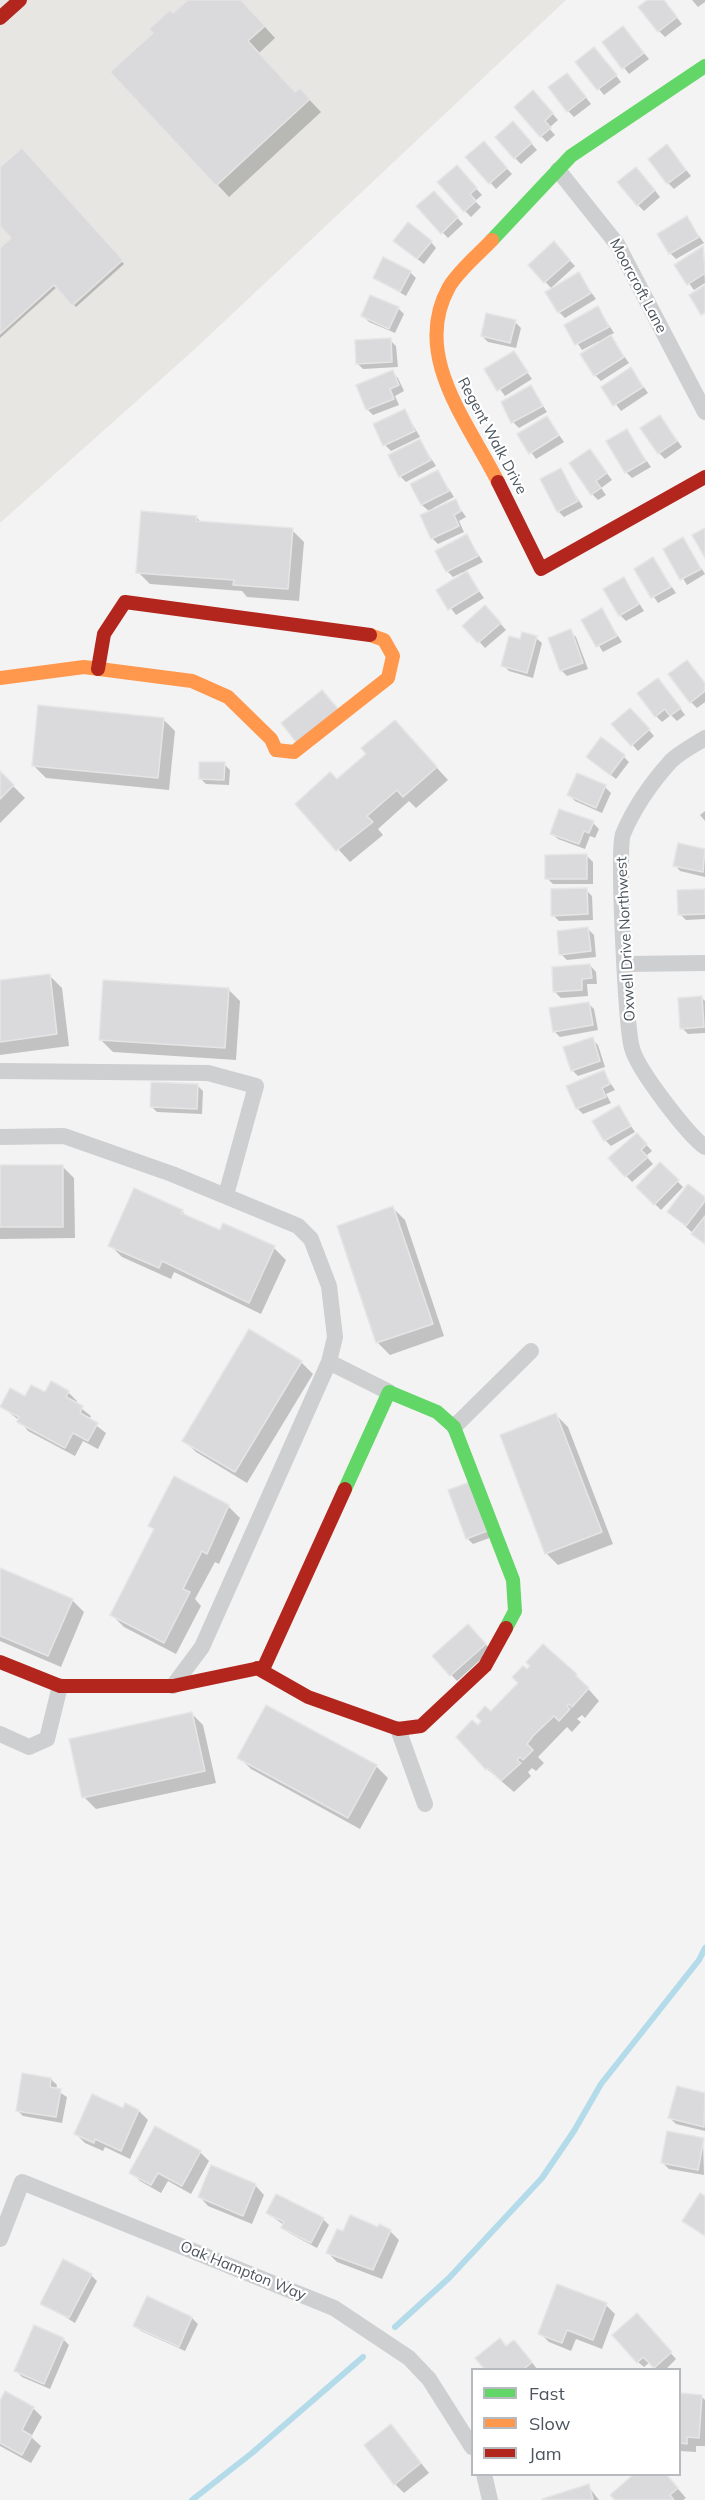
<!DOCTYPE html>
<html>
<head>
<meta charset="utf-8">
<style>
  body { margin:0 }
  #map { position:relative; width:705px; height:2500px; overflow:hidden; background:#f4f3f3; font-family:Mulish,sans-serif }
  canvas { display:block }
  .legend { position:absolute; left:471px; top:2368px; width:210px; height:108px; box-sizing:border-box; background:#fff; border:2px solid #b7bbbf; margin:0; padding:8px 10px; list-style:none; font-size:18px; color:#4c555e }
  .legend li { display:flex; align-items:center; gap:12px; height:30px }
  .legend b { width:30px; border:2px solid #b7bbbf }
</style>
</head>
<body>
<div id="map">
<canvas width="705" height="2500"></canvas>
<ul class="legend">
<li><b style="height:8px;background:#63d668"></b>Fast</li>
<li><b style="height:8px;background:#ff974d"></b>Slow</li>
<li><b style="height:8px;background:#b3261e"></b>Jam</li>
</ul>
</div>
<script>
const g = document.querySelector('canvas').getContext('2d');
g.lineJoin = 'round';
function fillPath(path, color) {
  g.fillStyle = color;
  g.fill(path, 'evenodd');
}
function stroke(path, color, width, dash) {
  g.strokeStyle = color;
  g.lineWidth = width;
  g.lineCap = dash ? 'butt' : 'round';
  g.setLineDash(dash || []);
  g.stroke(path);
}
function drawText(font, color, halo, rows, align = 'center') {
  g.font = font + ' Mulish,sans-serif';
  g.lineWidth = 4.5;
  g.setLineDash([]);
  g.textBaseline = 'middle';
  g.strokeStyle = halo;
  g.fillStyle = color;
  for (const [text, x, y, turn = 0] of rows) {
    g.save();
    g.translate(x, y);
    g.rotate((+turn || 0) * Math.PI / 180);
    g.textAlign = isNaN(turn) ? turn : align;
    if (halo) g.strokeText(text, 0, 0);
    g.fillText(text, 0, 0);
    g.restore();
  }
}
fillPath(new Path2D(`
  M0,0h566l-370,348 -196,175z`), '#e7e6e2');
fillPath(new Path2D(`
  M190,0h50l35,38 -16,15 37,40 4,-3 21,22 -92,85 -117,-125z
  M649,0h14l19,24 -17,13 -6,-6z
  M692,0h13v2l-7,5z
  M623,28l26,31 -20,15 -25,-32z
  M600,55l21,27 -17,13 -27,-33z
  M573,81l18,23 -17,13 -6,-6z
  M539,98l19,22 -9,8 6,7 -8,7 -6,-6z
  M519,129l18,21 -16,14 -6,-6z
  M667,146l24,30 -17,13 -6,-6z
  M489,149l23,25 -16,15 -28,-32z
  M21,150l103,114 -48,43 -19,-20 -57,51v-88l13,-12 -13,-14v-55z
  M462,173l20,22 -7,6 6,6 -10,10 -6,-6z
  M642,174l18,23 -16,14 -6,-6z
  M434,193l29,31 -15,14 -30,-31z
  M686,218l18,25 -28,16 -6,-6z
  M431,242l5,6 -12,16 -23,-17z
  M553,243l22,23 -24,22 -21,-23z
  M703,248l2,35 -11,7 -18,-24z
  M410,272l6,6 -10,18 -31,-18z
  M578,274l18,25 -31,19 -6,-6z
  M398,308l6,6 -9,19 -26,-11 -6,-6z
  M598,308l16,25 -5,3 20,27 -28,18 -6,-6 4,-34 -17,9 -16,-24z
  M515,322l6,6 -5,20 -28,-6 -6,-6z
  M390,340l6,6 2,21 -35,2 -6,-6z
  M514,353l18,26 -27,17 -19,-26z
  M631,369l17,24 -27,18 -18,-24z
  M392,372l6,6 6,13 -9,5 4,9 -26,10 -6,-6z
  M531,387l16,25 -28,16 -6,-6z
  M405,411l15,26 -29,14 -6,-6z
  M660,417l22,30 -17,12 -6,-6z
  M547,418l17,24 -28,17 -17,-24z
  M626,431l25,36 -19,11 -6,-6z
  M420,441l16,25 -30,16 -6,-6z
  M590,451l22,29 -11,8 5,7 -8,5 -6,-6z
  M560,470l23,37 -19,10 -6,-6z
  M438,472l16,25 -21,11 2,2 20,-9 11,16 -7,4 5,11 -26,12 -6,-6 -2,-26 -8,-7 -10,-20z
  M196,517l6,6 90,7 12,12 -5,59 -52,-4 -5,-6 -92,-7 -12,-12z
  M467,536l16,26 -18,9 19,27 -28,17 -18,-24 26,-17 -1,-2 -10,5 -6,-6z
  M683,539l22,35 -18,11 -22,-36z
  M653,559l23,34 -18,10 -22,-33z
  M624,579l20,32 -18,10 -6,-6z
  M601,610l21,32 -19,10 -20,-31z
  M491,613l15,17 -21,18 -20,-22z
  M570,631l6,6 12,32 -21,7 -6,-6z
  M536,638l6,5 -9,35 -24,-7 -6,-6 18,-24z
  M705,683v19l-8,6 -6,-6z
  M663,685l22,30 -8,6 -6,-6 -9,7 -6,-6z
  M636,715l18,21 -16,15 -24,-27z
  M163,719l12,12 -6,59 -123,-12 -12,-12z
  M395,722l53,58 -32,28 -7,-7 -31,28 5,6 -33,27 -53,-58 40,-23 31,-27z
  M624,757l5,5 -13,17 -22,-17z
  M224,764l6,6 -1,15 -23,-1 -6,-6z
  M0,773l25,25 -25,25z
  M605,787l6,6 -9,20 -27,-12 -6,-6z
  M705,811v10l-5,-6z
  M593,823l6,6 -4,9 -5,-2 -5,13 -27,-10 -6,-5z
  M679,845l26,6v26l-25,-6 -5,-6z
  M587,856l6,6v22h-40l-6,-6z
  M586,890l6,6 1,24 -34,1 -6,-6z
  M705,890v29l-19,1 -6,-6z
  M588,929l6,6 2,22 -29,3 -6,-6z
  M590,965l6,7 1,12h-10l1,12 -27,2 -6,-6z
  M50,976l12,12 7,58 -69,9v-73z
  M228,989l12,12 -4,59 -123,-8 -12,-12z
  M701,997l4,4v32l-17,1 -6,-6z
  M588,1003l6,6 4,21 -38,7 -6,-6z
  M592,1039l6,6 7,22 -27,9 -6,-6z
  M603,1072l12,18 -9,4 5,9 -28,11 -6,-6 -9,-22z
  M197,1085l6,6 -1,23 -45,-2 -6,-6z
  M618,1107l17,25 -24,14 -6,-6z
  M643,1141l9,10 -6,5 7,8 -21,18 -22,-24z
  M660,1164l23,23 -22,23 -23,-23z
  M62,1166l12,12 1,60 -75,1v-72z
  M705,1199v45l-30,-27z
  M393,1208l12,12 39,116 -54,19 -12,-12 -40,-116z
  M182,1211l7,8 32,13 53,16 12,12 -25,54 -87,-42 -3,7 -49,-22 -12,-12z
  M301,1362l12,12 -66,109 -51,-31 -12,-12z
  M68,1392l9,9 -1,3 15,12 -2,4 17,13 -8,16 -15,-8 -8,15 -47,-25 -9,-11 -17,-13 23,-9z
  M556,1415l12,12 45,117 -55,21 -12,-12z
  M450,1491l42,46 -19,7 -6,-6z
  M228,1506l12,12 -21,46 -4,-2 -20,37 6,7 -25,48 -52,-27 -12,-12 43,-84 -5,-5z
  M0,1570l72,30 12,12 -23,55 -61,-26z
  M468,1626l23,24 -34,31 -23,-25z
  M543,1646l33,29 23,26 -14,17 -3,-3 -5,4 4,3 -9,10 -5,-5 -29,30 6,6 -8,8 -4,-3 -4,4 3,4 -17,16 -27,-23 -9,-42 43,-44z
  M191,1713l12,12 13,58 -120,26 -12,-12z
  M239,1757l137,9 12,12 -28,51 -109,-60z
  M51,2079l6,6 -1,5 11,7 -5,26 -39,-7 -6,-6z
  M678,2088l27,7v36l-29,-7 -6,-6z
  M124,2110l15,1 9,9 -18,39 -25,-12 -2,4 -18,-8 -9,-9z
  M703,2139l1,36 -35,-6 -6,-6z
  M200,2152l9,9 -18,33 -23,-13 -7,12 -21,-12 -9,-9z
  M255,2185l9,10 -12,29 -44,-18 -9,-10z
  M267,2213l56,6 6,6 -12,23 -28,-15 -6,-5 1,-3z
  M379,2229l11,2 9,9 -17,39 -45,-17 -9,-9z
  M91,2275l6,6 -22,42 -33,-20z
  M606,2305l9,9 -13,35 -26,-10 -5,12 -22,-9 -9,-9z
  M192,2318l6,6 -13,27 -44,-20 -6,-5z
  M642,2321l34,38 -11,11h-7l-8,-8 -6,5 -6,-5z
  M63,2339l6,6 -19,44 -28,-12 -6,-6z
  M506,2347h14l17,22 -50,1z
  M680,2395l21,1 4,4v46h-9v6l-16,-1z
  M0,2404l33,4 9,9 -11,20 10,9 -10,17 -31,-17z
  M391,2426l38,47 -25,20 -9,-9z
  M665,2474l21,24 -3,2h-66z
  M588,2486l11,14h-55z`), '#0003');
stroke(new Path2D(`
  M395,2327l54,-49 93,-100 32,-47 27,-47 98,-124 6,-12
  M192,2500l60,-47 111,-96`), '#b3dbea', 6);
const building = new Path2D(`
  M188,0h53l24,26 -17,15 47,51 5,-4 10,11 -94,87 -106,-114 43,-39 -4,-4 21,-19 3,3z
  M647,0h17l13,17 -19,15 -20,-25z
  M623,26l21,27 -22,16 -20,-27z
  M594,47l23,28 -20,15 -22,-28z
  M567,73l19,24 -19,15 -19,-25z
  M533,90l20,23 -8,8 6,7 -11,9 -26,-30z
  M513,121l19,22 -18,16 -19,-22z
  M484,141l23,27 -18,16 -24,-27z
  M667,144l19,26 -19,14 -19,-25z
  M22,148l101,112 -51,46 -18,-21 -54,49v-86l11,-10 -11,-12v-59z
  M457,165l20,23 -7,6 6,7 -12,11 -27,-30z
  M636,167l19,23 -18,16 -20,-24z
  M434,191l24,26 -17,17 -25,-28z
  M687,216l12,21 -30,17 -12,-20z
  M408,222l24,19 -15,18 -24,-18z
  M554,241l16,19 -26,23 -16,-18z
  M703,246l2,27 -18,12 -13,-20z
  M383,257l28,14 -11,21 -27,-14z
  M579,272l12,21 -33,20 -13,-21z
  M705,285v28l-4,2 -12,-20z
  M370,295l29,12 -10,22 -28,-13z
  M598,306l11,21 -34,18 -11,-20z
  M486,313l30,7 -6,23 -29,-7z
  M611,335l13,22 -30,19 -14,-22z
  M391,338l1,24 -36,2 -1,-24z
  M514,351l14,21 -31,19 -13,-22z
  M631,367l12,20 -30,19 -12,-19z
  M393,370l6,15 -9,4 4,10 -28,11 -10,-25z
  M531,385l12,21 -32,17 -10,-21z
  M405,409l10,22 -32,15 -10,-22z
  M660,415l17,26 -19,13 -18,-26z
  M547,416l12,19 -30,19 -12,-20z
  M627,429l19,32 -21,12 -19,-32z
  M420,439l11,21 -32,17 -11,-22z
  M590,449l17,24 -11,8 5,7 -10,7 -22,-32z
  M561,468l17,33 -21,11 -17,-33z
  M438,470l11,21 -28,14 -11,-21z
  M456,499l5,12 -7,4 5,11 -28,13 -11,-24z
  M141,511l56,5 -1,5 97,7 -5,61 -55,-4 1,-5 -98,-7z
  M705,528v30l-13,-23z
  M467,534l11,22 -32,16 -11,-21z
  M683,537l18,32 -21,11 -17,-31z
  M653,557l18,30 -20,11 -17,-29z
  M467,571l12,20 -31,19 -12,-20z
  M624,577l15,27 -20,12 -16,-27z
  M485,605l16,18 -23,20 -16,-17z
  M602,608l15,28 -21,11 -15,-27z
  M571,629l12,34 -23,8 -12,-33z
  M522,632l15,4 -10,37 -26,-7 8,-30 11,3z
  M687,660l18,23v8l-15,12 -22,-29z
  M658,678l23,30 -11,8 -5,-7 -10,8 -18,-24z
  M322,690l17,20 -42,33 -16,-20z
  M38,705l126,13 -6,60 -126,-12z
  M630,708l20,21 -19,17 -20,-22z
  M395,720l42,47 -34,30 -6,-7 -30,26 6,6 -37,29 -41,-47 35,-32 7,7 29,-25 -5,-6z
  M601,737l24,18 -15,20 -24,-18z
  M199,762h26l-1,18 -25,-1z
  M0,771l14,14 -14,14z
  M577,773l29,12 -10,23 -29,-13z
  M559,809l35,12 -5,12 -5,-2 -5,13 -29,-10z
  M678,843l27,6 -2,23 -30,-6z
  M587,854v25h-42v-24z
  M587,888l1,26 -37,2v-27z
  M705,889v25l-27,1 -1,-25z
  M588,927l3,24 -32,4 -2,-24z
  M590,964l2,14 -10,1v11l-29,2 -1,-25z
  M50,974l7,60 -57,8v-62z
  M103,980l126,8 -4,60 -126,-8z
  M702,996l2,31 -24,2 -2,-31z
  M589,1002l4,23 -40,7 -4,-24z
  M593,1037l7,24 -29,10 -8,-24z
  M604,1070l6,14 -8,4 4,9 -30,12 -10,-23z
  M151,1082l47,2 -1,25 -47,-2z
  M619,1105l12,21 -27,15 -12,-20z
  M637,1133l10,11 -6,6 7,7 -23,20 -17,-19z
  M660,1162l19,18 -25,25 -18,-18z
  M0,1165h63v62h-63z
  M688,1184l17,13v4l-19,25 -19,-14z
  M134,1188l49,22 -2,3 39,17 3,-7 52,23 -26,57 -87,-42 -3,7 -51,-22z
  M393,1206l40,118 -57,19 -39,-117z
  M705,1216v28l-14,-10z
  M249,1329l53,32 -67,111 -53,-31z
  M51,1381l18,10 -3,6 17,9 -3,7 18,10 -10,18 -15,-8 -8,15 -48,-26 2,-5 -19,-10 10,-19 15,8 6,-11 14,7z
  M556,1413l46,119 -57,22 -45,-119z
  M174,1476l55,29 -22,49 -5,-3 -19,38 7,3 -26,51 -54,-28 44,-86 -6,-3z
  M470,1482l17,49 -21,8 -18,-49z
  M0,1568l73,31 -25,57 -48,-20z
  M468,1624l18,20 -36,32 -18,-20z
  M543,1644l34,30 -1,2 13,12 -17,19 -3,-3 -2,2 3,3 -11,12 -5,-5 -21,20 -6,8 6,6 -10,10 -3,-3 -3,3 4,3 -20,18 -13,-13 -2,2 -30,-33 16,-17 6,5 3,-4 -5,-5 9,-10 6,5 27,-28 -6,-6 11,-11 4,3 3,-3 -4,-4z
  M266,1705l111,60 -29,53 -111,-60z
  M192,1712l13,59 -123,27 -13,-59z
  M22,2073l29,5 -1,9 11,2 -5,28 -40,-6z
  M677,2086l28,7 -1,34 -36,-9z
  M92,2094l31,14 2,-5 14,7 -18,41 -26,-12 -1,4 -20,-9z
  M155,2126l46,25 -19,35 -24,-13 -7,12 -22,-12z
  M667,2131l37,7 -6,32 -37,-7z
  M211,2165l45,19 -13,32 -45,-19z
  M700,2193l5,3v40l-23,-15z
  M276,2194l48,24 -13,25 -30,-15 3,-6 -18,-9z
  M350,2215l28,12 1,-3 12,6 -18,40 -47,-17 11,-24 6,2z
  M63,2259l29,15 -23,44 -29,-14z
  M557,2284l50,19 -14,37 -26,-10 -5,13 -24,-9z
  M147,2296l45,21 -13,30 -46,-21z
  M637,2313l35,39 -18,16 -11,-11 -6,6 -25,-28z
  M34,2325l30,13 -20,46 -30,-13z
  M500,2338l6,8 8,-6 18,22 -9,8h-38l-10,-12z
  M5,2391l29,16 -12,23 10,6 -10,19 -22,-12v-42z
  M680,2393l22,2 -3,43 -12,-1v7l-7,-1z
  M391,2424l30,39 -27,22 -30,-40z
  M634,2474h32l12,14 -8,7 4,5h-59l-5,-5z
  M589,2484l4,16h-50l-1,-1z`);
fillPath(building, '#dadadc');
stroke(building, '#e5e5e6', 1.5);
stroke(new Path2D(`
  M558,170l59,74 88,168
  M705,738c-11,7 -25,14 -34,23 -19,21 -37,47 -48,73 -6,16 3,193 9,214 5,21 56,87 73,99
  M626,964l79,-1
  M0,1071l208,2 48,13 -30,109
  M0,1137l64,-1 108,38 126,52 13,13 18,47 6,51 -6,25 -127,285 -29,39
  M329,1362l60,30
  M454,1427l77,-76
  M398,1729l27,75
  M0,1734l29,13 18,-8 13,-53
  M0,2239l22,-57 312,126 75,50 20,21 43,68
  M484,2474l6,26`), '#cdcfd1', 16);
stroke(new Path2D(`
  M492,240l79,-84 134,-90
  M345,1489l44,-97 48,20 17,15 59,153 2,31 -9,17`), '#63d668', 14);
stroke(new Path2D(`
  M492,240c-13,14 -33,30 -43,47 -38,68 19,135 49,195
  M0,678l84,-11 108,14 36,16 43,42 5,11 18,2 94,-74 5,-22 -9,-16 -14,-5`), '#ff974d', 14);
stroke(new Path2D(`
  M0,18l20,-18
  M498,482l43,87 164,-92
  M98,669l6,-35 21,-32 245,33
  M0,1662l60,24h113l91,-19 81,-178
  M257,1668l51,29 90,32 23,-3 64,-60 21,-38`), '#b3261e', 14);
drawText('15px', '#4c555e', '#fff', [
  ["Moorcroft Lane",638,286,62],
  ["Regent Walk Drive",492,436,62],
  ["Oxwell Drive Northwest",626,939,-93],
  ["Oak Hampton Way",243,2271,22]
]);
</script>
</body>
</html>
